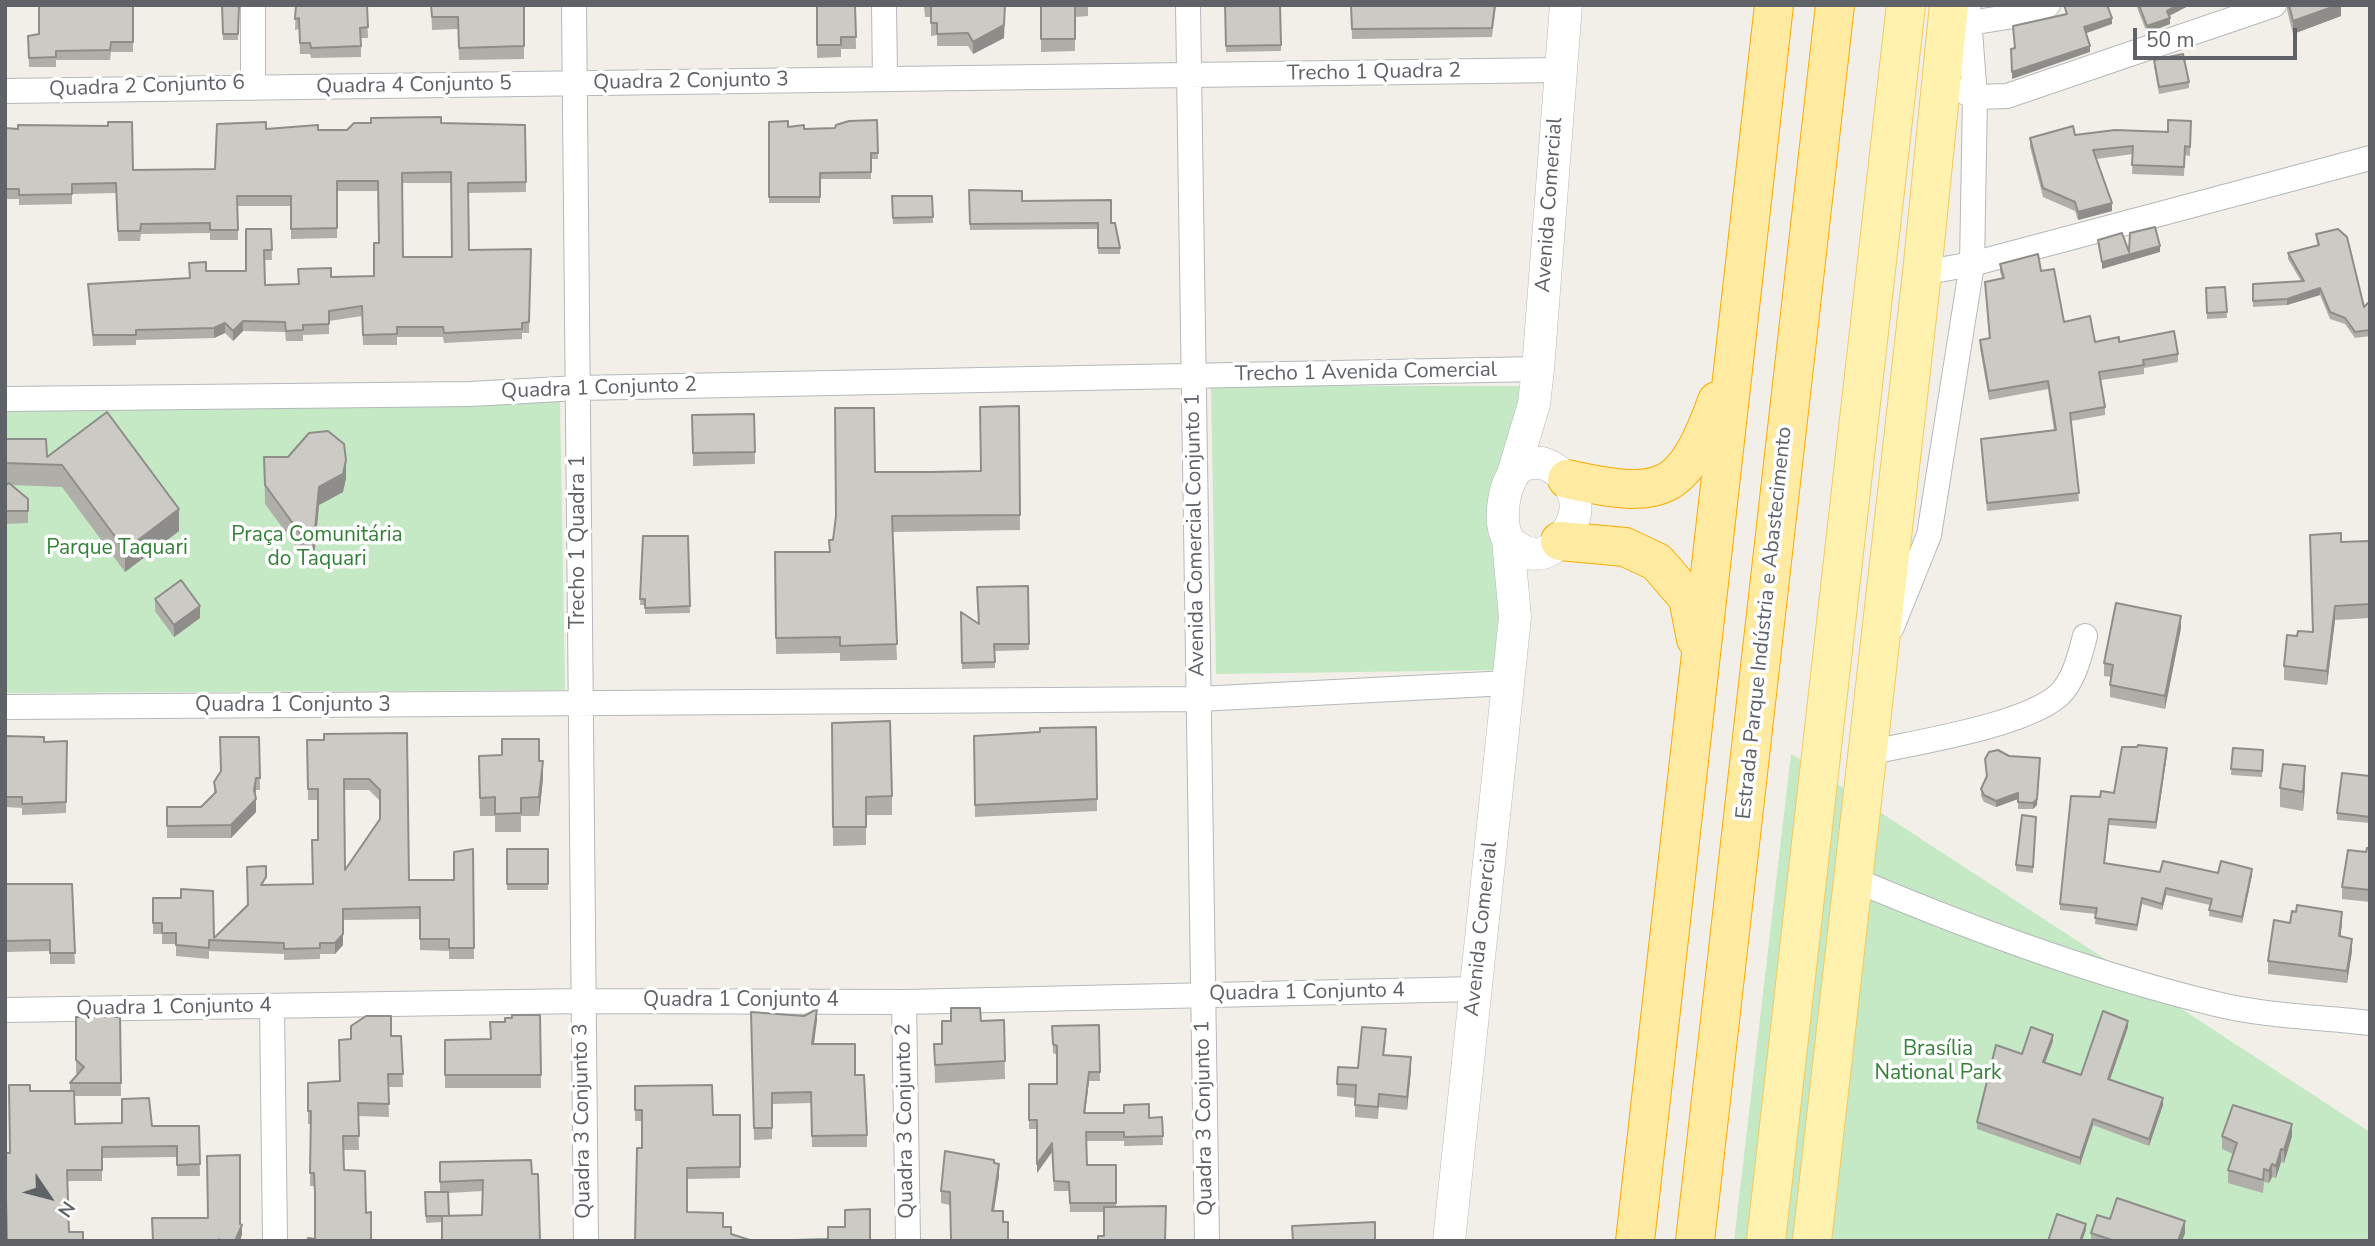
<!DOCTYPE html>
<html>
<head>
<meta charset="utf-8">
<style>
  body { margin:0 }
  #map { position:relative; width:2375px; height:1246px; overflow:hidden; background:#f1efe8; font-family:"Nunito Sans",sans-serif }
  canvas { display:block }
  .frame { position:absolute; inset:0; border:7px solid #5f6368; pointer-events:none }
  .north { position:absolute; left:14px; top:1162px; width:70px; height:70px; -webkit-text-stroke:5px #fff; paint-order:stroke; rotate:125deg; font-size:19px; font-weight:700; line-height:28px; text-align:center; color:#5f6368 }
  .north::after { content:''; display:block; margin:auto; width:24px; height:32px; background:#5f6368; clip-path:polygon(50% 0,100% 100%,50% 72%,0 100%) }
  .scale { position:absolute; left:2133px; top:28px; width:164px; height:32px; box-sizing:border-box; border:4px solid #5f6368; border-top:0; padding-left:9px; font-size:21px; line-height:24px; white-space:nowrap; color:#5f6368; -webkit-text-stroke:5px #fff; paint-order:stroke }
</style>
</head>
<body>
<div id="map">
<canvas width="2375" height="1246"></canvas>
<div class="frame"></div>
<div class="north">N</div>
<div class="scale">50 m</div>
</div>
<script>
const g = document.querySelector('canvas').getContext('2d');
g.lineJoin = 'round';
function fillPath(path, color) {
  g.fillStyle = color;
  g.fill(path, 'evenodd');
}
function stroke(path, color, width, dash) {
  g.strokeStyle = color;
  g.lineWidth = width;
  g.lineCap = dash ? 'butt' : 'round';
  g.setLineDash(dash || []);
  g.stroke(path);
}
function drawText(font, color, halo, rows, align = 'center') {
  g.font = font + ' "Nunito Sans",sans-serif';
  g.lineWidth = 7;
  g.setLineDash([]);
  g.textBaseline = 'middle';
  g.strokeStyle = halo;
  g.fillStyle = color;
  for (const [text, x, y, turn = 0] of rows) {
    g.save();
    g.translate(x, y);
    g.rotate((+turn || 0) * Math.PI / 180);
    g.textAlign = isNaN(turn) ? turn : align;
    if (halo) g.strokeText(text, 0, 0);
    g.fillText(text, 0, 0);
    g.restore();
  }
}
fillPath(new Path2D(`
  M1211,386h308l4,23 -21,137 -2,124 -284,4z
  M560,400l5,290 -560,3v-284z
  M1791,754l579,378v109h-636z`), '#c5e8c5');
const minor = new Path2D(`
  M253,5v83
  M574,5l12,1236
  M884,5l1,73
  M1188,5l19,1236
  M1957,25l63,-10 28,-10
  M5,91l1554,-21
  M1962,91l13,6 32,-1 267,-91
  M1922,273l50,-9 398,-106
  M5,399l466,-5 107,-6 960,-19
  M1892,627l37,-92 43,-271 3,-167 -7,-92
  M5,707l1194,-8 309,-16
  M1868,753c48,-11 156,-27 191,-58 15,-14 21,-40 26,-59
  M1853,879c118,50 239,95 363,125 49,12 104,13 154,19
  M904,1002l4,239
  M272,1007l3,234
  M5,1010l576,-9 323,1 572,-13`);
const tertiary = new Path2D(`
  M1542,463c26,8 43,38 28,64 -12,19 -24,33 -47,24 -6,-3 -13,-8 -16,-14 -9,-18 -3,-59 14,-71 6,-3 14,-3 21,-3z
  M1513,474l21,-70 4,-35 28,-364
  M1449,1241l66,-624 -7,-77`);
const primary = new Path2D(`
  M1766,1241l140,-1236
  M1812,1241l110,-968 27,-268`);
const trunk = new Path2D(`
  M1567,479c96,21 116,15 150,-78
  M1560,541l65,6 32,15 31,36 8,41
  M1635,1241l139,-1236
  M1695,1241l140,-1236`);
stroke(minor, '#b5b8bc', 26);
stroke(tertiary, '#b5b8bc', 33);
stroke(primary, '#f2c960', 40);
stroke(trunk, '#f9ab00', 40);
stroke(minor, '#fff', 24);
stroke(tertiary, '#fff', 32);
stroke(primary, '#fff2af', 38);
stroke(trunk, '#feeaa1', 38);
fillPath(new Path2D(`
  M133,5v47h-22l-1,8h-54v7h-27l-1,-31 11,-2z
  M222,5h17l-1,35h-15z
  M296,5h71l1,33h-7v19l-50,1 -1,-4h-10l-1,-25 -4,1z
  M431,5h93v54l-65,1 -1,-31 -26,1z
  M817,5h38l1,44h-15v8l-24,1z
  M924,5h81l-1,33 -31,16 -5,-8h-31v-11l-6,1v-19h-6z
  M1041,5h47v11l-13,1v34l-34,1z
  M1225,5h55l1,46 -55,1z
  M1351,5h145l-4,32 -140,2z
  M2136,5h54l-21,11 1,8 -23,9z
  M2287,5h54v11l-48,18 -6,-24z
  M2154,60l35,22v6l-30,6 -5,-28z
  M877,120l1,39h-7v20h-51v24h-51v-81l19,5 16,2 31,-1z
  M2191,121l-1,35 -5,-1 -1,21 -52,-2 1,-20 -37,5 16,52 -34,9 -3,-9 -32,-14 -13,-50v-9l45,-3 93,-3z
  M441,123l84,2 1,67 -58,1 1,57 62,-1 -2,84h-7v6l-78,4 -1,-6h-46v8h-34l-1,-29 -33,5v13l-26,1v6h-17l-1,-9 -42,-1 -10,10 -8,-8 -11,5 -78,2v5l-43,1 -5,-62 102,-6 -1,-15 17,8h40l25,-42 1,31h-8l1,25 33,-1 33,-7 43,-1 5,-33 -1,-52h-41v47l-46,1v-33h-53v34h-28v-7l-69,1 -1,7h-22l-2,-48 -44,1v10l-53,1v-6h-14v-71l128,42 82,-1 51,-40 81,1zM402,183h49l1,74h-49z
  M969,190l53,11 89,22 9,25v6h-22v-25l-128,1z
  M892,196h40l1,27 -40,1z
  M2316,234l48,73 6,-6v35l-15,2 -10,-14 -15,-5 -10,-24 -33,10 -34,2v-23l48,-3 -13,-22v-6l29,-8z
  M2000,264l41,7 23,51 31,20h24l59,12v8l-34,6v6l-43,6 4,27v8l-34,6 8,80 -92,10 -6,-72 73,-8 -6,-42 -59,11 -9,-52v-8l9,-1 -4,-57 17,-4 -2,-6z
  M2225,287l2,31 -20,1 -1,-31z
  M1019,406l1,124 -128,2 5,128 -57,1v-8l-64,1 -1,-102h54l4,-12 3,-22 39,-46 105,-1z
  M754,414l1,50 -62,2 -1,-51z
  M5,439l42,18 132,74 -54,41 -63,-85 -50,-2 16,14v24l-23,1v-38l1,-1h-1z
  M264,457l82,21 -3,14 -24,13 -6,64 -48,-65z
  M643,536h45l2,77 -45,1v-9h-5z
  M2370,541v77l-35,2 -8,65 -43,-5v-14l13,-30 15,-4 29,-90z
  M1028,586l1,64 -34,1v17l-33,1 -1,-57 17,12z
  M155,599l45,19 -26,19 -19,-26z
  M2181,628l-16,81 -55,-12v-12l1,-8 -7,-1v-13z
  M832,723l60,73v19h-26v30l-33,1z
  M1096,727l1,84 -122,6 -1,-81z
  M407,733l2,147h45l19,-31 1,110h-25v-8l-29,-1v-31l-77,1v25l-8,9h-15v5l-36,1v-6l-75,-3v8l-33,-3v-12h-14v-10h-9v-36l61,40 52,-53 47,-1 5,-44v-40h-10l-1,-60h17zM344,790h25l11,11v18l-35,51z
  M5,736l39,6 23,-1 -1,72 -44,2v-7l-17,-1z
  M259,737l1,53h-4v22l-25,26h-64v-31h34l13,-13v-12z
  M2233,748l30,2 -1,27 -31,-2z
  M2167,754l-11,75 -47,-4 -4,38 55,9 92,3 -10,48 -33,-7 1,-11 -44,-10 -4,15 -20,-6 -5,27 -42,-7 1,-10 -36,-4v-6l40,-107 14,-4z
  M479,756l60,5 4,18 -4,37h-18v16h-26v-16h-15z
  M1985,759l52,46 -4,4h-15v-10l-22,8 -12,-5 -3,-6v-7l5,-12z
  M2370,776v47l-33,-3v-7z
  M2305,785l-2,26 -23,-4v-19z
  M2036,817l-3,56 -17,-2v-6z
  M2370,848v54l-28,-3v-12z
  M507,849h41v41h-41z
  M5,884h67l3,80h-25v-13l-45,1z
  M2290,923l52,1 -2,13 12,14 -5,32 -79,-9v-13z
  M751,1012l66,8 -3,24 41,31 12,60v12h-55l-1,-44 -39,1v35l-18,1z
  M540,1015l1,73h-96v-48l45,-1 15,-17 7,-4z
  M76,1017h44l1,79h-47l1,28 124,2 1,50h-23v-19l-75,1v23h-35l-60,60 23,-150h40v-8l8,-9 -2,-1z
  M1004,1020l1,59 -70,4 -1,-39h8l39,-23z
  M1099,1025l1,56h-11l-4,32 64,5 13,-1 1,28 -39,1v-5h-38l1,24h29v42l-12,29v-24h-34l-1,-21h-15l-2,-39 -15,21v-44h-8v-45h28v-29l-4,-2 -1,-27z
  M2128,1027l-18,53 53,25 -14,41 -56,-21 -13,40 -103,-36v-7l45,-68 31,-13 -8,21 36,13z
  M391,1036h10l2,51h-15l1,30 -31,-1 1,34h-16l-28,89 -1,-53h-4l1,-62h-3v-41l31,-2 12,-42z
  M1386,1041l-2,14 27,15 -4,40 -28,-3 -1,12 -23,-2v-19l-18,-2v-12l21,-16z
  M635,1086l78,29h27v63l-53,1 -45,-31v-27h-7z
  M2222,1136h70l-8,27 -3,-1 -5,16 -4,-1 -3,6 -5,-1 -1,11 -35,-10v-13l5,-16 -11,-5z
  M440,1162l92,12 8,67 -98,-19 -16,1 -1,-31h15zM483,1191l-1,24 -33,1 -1,-23z
  M994,1163l5,13 -5,35 9,11 -53,18v-35l-9,-2v-12z
  M2110,1219l75,14 -3,8h-91v-8z`), '#afaea9');
fillPath(new Path2D(`
  M1005,5l-1,33 -31,16v-12z
  M2178,5h12l-23,12v-6z
  M2338,5h3v11l-48,18v-13z
  M2112,18v6l-28,10v-7z
  M2170,18v6l-23,9v-7z
  M2090,46v6l-78,27v-7z
  M2112,203v8l-34,9v-8z
  M2160,246v6l-58,17v-7z
  M2320,288v7l-33,10v-6z
  M243,321v10l-10,10v-10z
  M225,323v10l-11,5v-10z
  M346,460v18l-3,14 -24,13 -6,64v-18l6,-64z
  M179,509v22l-54,41v-22z
  M200,606v12l-26,19v-12z
  M2335,606v14l-8,65v-14z
  M2181,616v12l-16,81v-13z
  M2167,748v6l-11,75v-7z
  M543,761v18l-4,37v-19z
  M2040,765l-3,40 -4,4v-6z
  M2305,766v19l-2,26v-19z
  M256,778v12l-2,11 2,-2v13l-25,26v-13l23,-35z
  M2018,793v6l-22,8v-6z
  M2252,869v6l-10,48v-6z
  M2166,888v7l-4,15v-6z
  M2342,912v12l-3,25v-13z
  M343,934v11l-8,9v-11z
  M2352,939v12l-5,32v-12z
  M817,1009v11l-5,36v-12z
  M2128,1021v6l-20,58v-6z
  M2053,1035v6l-10,27v-6z
  M1411,1057v13l-4,40v-13z
  M1089,1072v9l-5,41v-9z
  M2163,1098v7l-14,41v-7z
  M2093,1119v6l-13,40v-7z
  M2292,1124v12l-8,27v-13z
  M1052,1143v9l-15,21v-9z
  M2281,1149v13l-5,16v-12z
  M999,1164v12l-7,47v-12z
  M2272,1164v13l-3,6v-12z
  M2185,1221v12l-3,8h-4z
  M2086,1224v6l-4,11h-2z
  M242,1225v10l-2,6h-5z`), '#8f8d8a');
const building = new Path2D(`
  M39,5h94v37h-22l-1,8 -54,1v6l-27,1 -1,-22 11,-2z
  M222,5h17l-1,29h-15z
  M296,5h71l1,22 -8,1 1,18 -50,2 -1,-5h-10l-1,-25 -4,1z
  M431,5h93v41l-65,2 -1,-31h-26z
  M817,5h38l1,32h-15v8h-24z
  M931,5h74l-1,20 -31,17 -5,-9 -31,1v-11h-6z
  M1041,5h34v34h-34z
  M1225,5h55l1,40 -55,1z
  M1351,5h144l-3,23 -140,1z
  M2064,5h43l5,13 -28,9 6,19 -78,26 -1,-23 4,-1 -2,-22 54,-12z
  M2139,5h39l-11,6 3,7 -23,8z
  M2289,5h49l-45,16z
  M2183,54l6,28 -30,5 -5,-27z
  M441,117v6l84,2 1,57 -58,1 1,67 62,-1 -2,73 -7,1v6l-78,4 -1,-6h-46v7l-34,1 -1,-29 -33,5v13l-26,1v5l-17,1 -1,-9 -42,-1 -10,10 -8,-8 -11,5 -78,2v5h-43l-5,-51 102,-6 -1,-15 17,-1v9h40v-42h25l1,21h-8l1,35 34,-1 -1,-15 33,-1v9l43,-1v-33h5l-1,-62h-41v47l-46,1v-33h-54l1,34h-28v-7l-69,1 -1,7h-22l-2,-48 -44,1v10l-53,1v-6h-14v-61l13,1v-4l90,1v-4h24l1,48 82,-1 2,-45 49,-2v7l52,-4v5h29l7,-7h17v-5zM451,172l1,85h-49l-1,-84z
  M877,120l1,33h-7v19l-51,1v24h-51v-75l19,-1v6l16,-2v4l31,-1 1,-3 13,-4z
  M2168,120l23,1 -1,26 -5,-1 -1,21 -52,-2 1,-19 -40,4 19,53 -34,9 -3,-10 -32,-14 -13,-50 43,-12 2,9 40,-5 53,2z
  M969,190l53,1v10l89,-1v23h4l5,25h-22v-25l-128,1z
  M892,196h40l1,21 -40,1z
  M2155,227l5,19 -58,16 -4,-22 24,-7 7,19 1,-19z
  M2338,229l9,8 17,70 6,-6v29l-15,2 -10,-14 -15,-6 -10,-24 -33,11 -34,2v-17l51,-3 -16,-28 31,-8 -3,-11z
  M2038,254l3,17 13,-2 10,53 26,-6 5,26 24,-5v5l55,-11 4,23 -35,6 1,5 -45,7 6,35 -35,6 9,80 -92,10 -6,-64 75,-9 -8,-49 -59,10 -9,-51 10,-2 -5,-56 19,-4 -4,-14z
  M6,270v70h-1z
  M2225,287l2,25 -20,1 -1,-25z
  M1019,406l1,109 -128,1 5,128 -57,2v-9l-64,1 -1,-86h55l-1,-12h4l3,-24 -1,-108h39l1,64h56l50,-1 -1,-64z
  M107,412l72,97 -54,41 -63,-85 -57,-2v-24h41l1,18z
  M754,414l1,38 -62,1 -1,-38z
  M328,431l16,13 2,16 -3,14 -24,13 -6,64 -48,-66 -1,-28h24l21,-24z
  M9,483l19,16v12h-23v-25z
  M2341,533v9l29,-1v63l-35,2 -8,65 -43,-5 3,-31 10,1 1,-5 15,1 -3,-97z
  M643,536h45l2,70 -45,2v-9h-5z
  M181,580l19,26 -26,19 -19,-26z
  M1028,586l1,58h-35l1,18 -33,1 -1,-51 18,12 -2,-37z
  M2116,603l65,13 -16,80 -55,-11 3,-20 -9,-2z
  M890,721l2,75 -26,1v30h-33l-1,-104z
  M1096,727l1,72 -122,6 -1,-69 66,-4v-4z
  M407,733l2,147h45v-28l19,-3 1,99h-25v-9h-29v-32l-77,2v25l-8,9h-15v5l-36,1v-6l-75,-3v8l-33,-3v-12h-14v-10h-9v-25h28v-9l32,2 1,47 34,-33 -1,-38 19,-1v11l-5,8 52,-1 -1,-44h6v-51h-10l-1,-49h17v-6zM344,779h25l11,11v29l-35,51z
  M5,736l39,1v5l23,-1 -1,61 -44,2v-7h-17z
  M220,737h39l1,41h-4l-2,12 2,9 -25,26 -64,1v-19h34l15,-15 -2,-10 7,-11z
  M502,739h37v22h4l-4,36 -18,1v15l-26,1v-17l-15,1 -1,-42 23,-1z
  M2138,745l29,3 -11,74 -47,-3 -5,44 56,9 3,-11 55,12 3,-12 31,8 -10,48 -33,-7 3,-11 -46,-11 -4,16 -20,-6 -5,27 -42,-7 2,-10 -37,-4 11,-108 29,1 1,-6 13,2 8,-46h15z
  M2233,748l30,2 -1,21 -31,-2z
  M1998,750l11,6 31,2 -3,41 -4,4 -15,-1v-9l-22,8 -12,-6 -3,-6 6,-13 -2,-17 4,-7z
  M2283,764l22,2 -2,26 -23,-4z
  M2342,773l28,3v41l-33,-4z
  M2022,815l14,2 -3,50 -17,-2z
  M2367,848h3v42l-28,-3 6,-37 18,2z
  M507,849h41v35h-41z
  M5,884h67l3,69h-25v-13l-45,1z
  M2297,905l45,7 -3,24 13,3 -5,32 -79,-10 6,-41 16,3 2,-12 4,1z
  M951,1008h29l1,13 23,-1 1,41 -70,4 -1,-21h8v-23h9z
  M817,1009l-5,35h43v31h9l3,60 -55,1 -1,-44 -39,1v35h-18l-3,-116 53,4z
  M2103,1011l25,10 -20,58 55,19 -14,41 -56,-20 -13,39 -103,-36 19,-77 26,9 9,-27 22,8 -10,27 38,13z
  M512,1015h28l1,60h-96v-35l46,-1 -1,-17h15v-4h7z
  M366,1016h25v20h10l2,38h-15l1,30 -31,-1 1,33h-16l1,34 21,1 1,42 5,-1v29h-63v-3l7,1v-46l-1,-20h-4l1,-62h-3v-28l32,-2 -1,-41 12,-1v-13z
  M76,1017h44l1,66h-51l14,-16 -8,-7z
  M1099,1025l1,47h-11l-5,41h40v-8l25,-1v14l13,-1 1,19 -39,1v-5h-38l1,33h29v38h-46l-1,-21 -15,-1 -2,-38 -15,21v-44h-8v-36h28v-38l-4,-2 -1,-18z
  M1362,1027l24,2 -3,26 28,2 -4,40 -28,-3 -1,13 -23,-2 1,-20 -19,-1 1,-17 20,1z
  M9,1085h21v6h44l1,33 47,-1v-24l27,-1 3,28h47l1,38 -23,1v-19l-75,1v23h-35l2,62h14v9h-76l-2,-88h5z
  M712,1085l1,30h27v52l-53,1v44l36,1v14h8v7l22,7h-118l2,-93h5v-38h-7v-24z
  M2233,1105l59,19 -8,26 -3,-1 -5,17 -4,-2 -3,7 -5,-2 -1,11 -35,-10 9,-27 -15,-7z
  M945,1151l49,9v3l5,1 -7,47h11v11h5v19h-67v-1h10l-1,-48 -9,-1z
  M240,1155v69l2,1 -7,16h-14l-2,-2v2h-66l-1,-23h56l-1,-62z
  M531,1160l1,14h6l2,67h-98v-25l40,-1 1,-35 -43,2v-20z
  M425,1192h23l1,24h-23z
  M2117,1198l68,23 -7,20h-13l-3,-1 -1,1h-46l-24,-8 6,-18 13,4z
  M1166,1206l-1,35h-67v-5h6v-29z
  M870,1209v32h-75v-1l33,-1v-12h17v-17z
  M2057,1214l29,10 -6,17h-32z
  M1375,1222v19h-82l-1,-15z`);
fillPath(building, '#cccac5');
stroke(building, '#8f8d8a', 2);
drawText('21px', '#5f6368', '#fff', [
  ["Trecho 1 Quadra 2",1374,73,-1],
  ["Quadra 2 Conjunto 3",691,82,-1],
  ["Quadra 4 Conjunto 5",414,86,-1],
  ["Quadra 2 Conjunto 6",147,87,-2],
  ["Avenida Comercial",1550,205,-86],
  ["Trecho 1 Avenida Comercial",1366,373,-1],
  ["Quadra 1 Conjunto 2",599,389,-2],
  ["Avenida Comercial Conjunto 1",1196,535,-91],
  ["Trecho 1 Quadra 1",579,542,-90],
  ["Estrada Parque Indústria e Abastecimento",1765,623,-84],
  ["Quadra 1 Conjunto 3",293,706],
  ["Avenida Comercial",1482,929,-84],
  ["Quadra 1 Conjunto 4",1307,993,-1],
  ["Quadra 1 Conjunto 4",741,1001],
  ["Quadra 1 Conjunto 4",174,1008,-1],
  ["Quadra 3 Conjunto 1",1205,1118,-91],
  ["Quadra 3 Conjunto 3",583,1121,-91],
  ["Quadra 3 Conjunto 2",906,1121,-91]
]);
drawText('21px', '#348238', '#fff', [
  ["Praça Comunitária",317,536],
  ["do Taquari",317,560],
  ["Parque Taquari",117,549],
  ["Brasília",1938,1050],
  ["National Park",1938,1074]
]);
</script>
</body>
</html>
